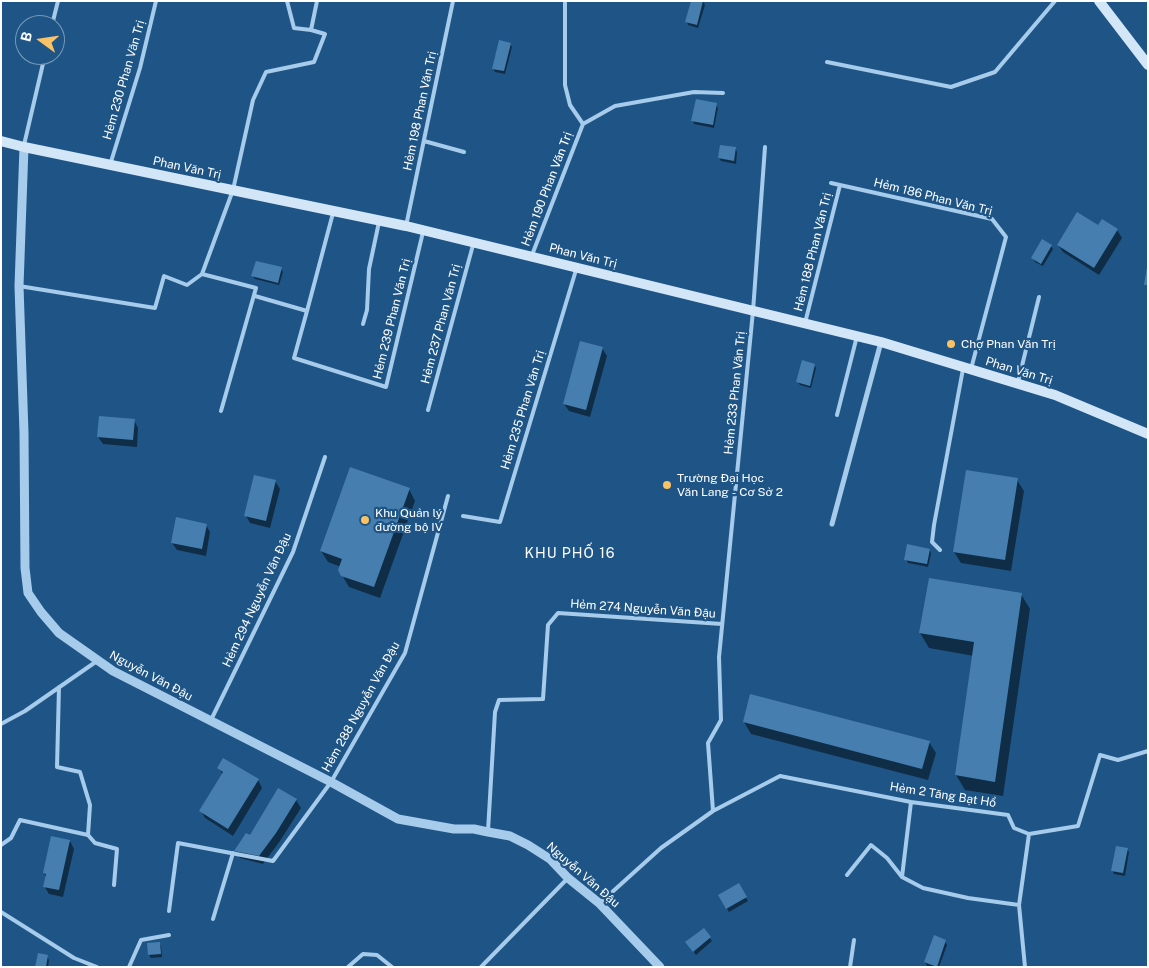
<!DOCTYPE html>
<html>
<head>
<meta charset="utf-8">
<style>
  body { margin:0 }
  #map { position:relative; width:1149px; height:968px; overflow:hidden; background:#1e5586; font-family:"Public Sans",sans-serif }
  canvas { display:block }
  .frame { position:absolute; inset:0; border:2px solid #fff; pointer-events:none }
  .north { position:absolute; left:15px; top:15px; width:50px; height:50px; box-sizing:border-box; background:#1e5586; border:1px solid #7899b6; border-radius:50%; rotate:284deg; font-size:14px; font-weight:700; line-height:20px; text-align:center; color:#fff }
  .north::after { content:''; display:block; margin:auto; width:18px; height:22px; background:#fac165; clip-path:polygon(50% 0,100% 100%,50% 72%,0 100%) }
</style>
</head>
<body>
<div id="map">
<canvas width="1149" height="968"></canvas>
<div class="frame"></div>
<div class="north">B</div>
</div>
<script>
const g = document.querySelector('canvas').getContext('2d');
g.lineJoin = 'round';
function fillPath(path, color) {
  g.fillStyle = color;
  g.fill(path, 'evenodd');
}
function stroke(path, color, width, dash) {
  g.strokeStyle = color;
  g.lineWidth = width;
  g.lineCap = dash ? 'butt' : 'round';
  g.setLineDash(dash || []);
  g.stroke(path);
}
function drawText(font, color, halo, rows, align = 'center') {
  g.font = font + ' "Public Sans",sans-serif';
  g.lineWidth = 4.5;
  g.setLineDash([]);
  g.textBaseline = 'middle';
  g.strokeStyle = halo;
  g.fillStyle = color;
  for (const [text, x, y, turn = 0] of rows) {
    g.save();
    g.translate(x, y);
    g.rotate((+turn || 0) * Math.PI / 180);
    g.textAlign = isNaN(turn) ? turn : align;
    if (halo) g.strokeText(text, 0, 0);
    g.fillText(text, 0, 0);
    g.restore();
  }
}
fillPath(new Path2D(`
  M703,1l2,4 -7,23 -10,-3 -1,-3z
  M510,44l2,3 -7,27 -10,-2 -2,-3z
  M716,105l2,3 -4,20 -20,-4 -1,-3z
  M735,148l2,4 -1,12 -15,-3 -2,-3z
  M1117,230l5,8 -23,37 -36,-23 -5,-7z
  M1051,246l2,3 -10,17 -8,-4 -2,-4z
  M281,269l2,3 -4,13 -24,-6 -2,-3z
  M602,348l5,8 -17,61 -21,-6 -5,-7z
  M814,365l2,3 -5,20 -11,-3 -2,-3z
  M134,420l4,8 -1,19 -34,-3 -5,-7z
  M1017,480l7,11 -13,80 -50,-8 -7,-11z
  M275,481l5,8 -10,39 -20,-5 -4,-7z
  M409,489l6,12 -35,97 -31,-11 -10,-17 2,-3 -13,-5 -7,-11z
  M206,525l4,7 -4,24 -29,-6 -5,-7z
  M930,550l1,4 -3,13 -20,-4 -2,-4z
  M1021,594l9,15 -27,187 -38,-6 -9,-15 18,-119 -45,-8 -9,-15z
  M744,722l185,20 7,11 -8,27 -177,-46z
  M219,768l39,12 4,8 -29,48 -28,-18 -4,-7 22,-36z
  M279,789l17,11 5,8 -21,33 -17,23 -23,-6 -4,-7 14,-14z
  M70,841l4,8 -11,48 -14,-3 -5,-8 2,-9 -2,-4z
  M1127,849l2,3 -4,24 -11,-2 -2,-4z
  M739,885l9,16 -19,11 -9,-16z
  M704,930l8,11 -16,14 -7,-9z
  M945,941l2,4 -8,22 -12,-1 -2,-4z
  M159,943l2,3 1,11 -11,1 -2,-3 -1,-11z
  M47,957l2,3 -1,7h-12z`), '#0007');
fillPath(new Path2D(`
  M691,1h12l-6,24 -12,-3z
  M499,40l12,3 -7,28 -12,-2z
  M696,99l21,4 -4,22 -22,-4z
  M720,145l16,2 -2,14 -16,-3z
  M1077,212l21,13 4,-6 16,10 -24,39 -37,-23z
  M1042,239l10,6 -11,19 -10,-6z
  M256,261l26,6 -4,16 -27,-7z
  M1147,267l1,18h-4z
  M580,341l23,6 -17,63 -23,-6z
  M802,360l13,4 -5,22 -14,-4z
  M99,416l36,3 -2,21 -36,-3z
  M350,467l60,21 -36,99 -33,-11 -3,-6 4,-11 -22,-8z
  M966,470l52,8 -13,82 -52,-8z
  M254,475l22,5 -10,41 -22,-5z
  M176,517l31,7 -5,25 -31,-6z
  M907,544l23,5 -3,15 -23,-4z
  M929,578l93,15 -27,189 -40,-7 19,-133 -55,-9z
  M750,694l180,47 -8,28 -179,-47z
  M223,758l36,21 -31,50 -29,-18 24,-39 -6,-4z
  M278,788l19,11 -21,34 -17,23 -25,-5 12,-18 4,2z
  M51,836l19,4 -11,50 -16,-3 3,-13 -3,-1z
  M1116,846l12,2 -5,25 -12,-2z
  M739,883l8,14 -21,12 -8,-14z
  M704,928l7,9 -18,15 -8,-10z
  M934,935l12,5 -9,27 -13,-5z
  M160,942l1,12 -13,1 -1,-12z
  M38,953l10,2 -2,12h-11z`), '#467faf');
stroke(new Path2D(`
  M287,1l7,27 17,2
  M565,1v84l5,20 13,19
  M52,25l6,-24
  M827,62l124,25 44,-15 60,-71
  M424,141l40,11
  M24,145l21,-90
  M110,165l30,-97 16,-67
  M831,183l161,36 14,18 -35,132
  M406,226l47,-225
  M532,255l51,-131 32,-18 79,-14 29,1
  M19,286l136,22 9,-32 23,9 15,-11
  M255,296l52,15 26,-98
  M307,311l-13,47 92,29 37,-155
  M805,323l35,-138
  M363,324l4,-14 2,-41 10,-47
  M1018,382l21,-85
  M428,410l45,-165
  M221,411l35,-123 -54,-14 31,-84 20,-90 13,-28 48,-10 11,-28 -14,-4 6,-29
  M837,415l20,-79
  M463,516l37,6 76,-252
  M940,550l-8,-8 2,-17 29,-156
  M59,687l-2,80 23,5 10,33 -2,30
  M211,720l82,-168 32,-95
  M1,724l24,-13 72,-50
  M713,811l-5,-68 13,-23 -2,-63 34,-346 12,-164
  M488,831l7,-119 4,-12 44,-1 5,-74 10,-12 164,11
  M1,845l10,-7 9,-18 68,15 7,8 22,6 -3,36
  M847,875l24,-30 16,13 15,19 21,11 45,10 51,7 10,-71
  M902,877l9,-75
  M600,903l61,-55 52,-37 67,-35 131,26 97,13 6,13 15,6 49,-8 22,-71 18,5 30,-9
  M1019,905l6,62
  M169,911l9,-68 95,18 58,-79 74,-129 43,-157
  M1,912l73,46 23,9
  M213,919l20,-66
  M129,967l12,-27 28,-5
  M348,967l15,-13 14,1 15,12
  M481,967l87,-89
  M850,967l4,-27`), '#a6cbeb', 4);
stroke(new Path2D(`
  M832,524l49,-182`), '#a6cbeb', 5);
stroke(new Path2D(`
  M24,147l-5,139 5,147 1,135 3,25 13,19 18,21 54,38 218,111 67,37 56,10h20l14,3 22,4 18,9 22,14 18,19 31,25 61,64`), '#a6cbeb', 9);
stroke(new Path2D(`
  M1099,1l49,64
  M1,141l23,6 382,79 475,116 174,53 93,39`), '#d2e6f8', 10);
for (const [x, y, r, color] of [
  [951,344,5,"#fac165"],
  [667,485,5,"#fac165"],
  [365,520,5,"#fac165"]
]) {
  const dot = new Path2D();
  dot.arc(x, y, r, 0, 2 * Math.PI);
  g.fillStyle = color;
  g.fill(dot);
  stroke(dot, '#1e5586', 2);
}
drawText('12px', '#fff', '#1e5586', [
  ["Hẻm 230 Phan Văn Trị",124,80,-74],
  ["Hẻm 198 Phan Văn Trị",420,111,-78],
  ["Phan Văn Trị",187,168,12],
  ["Hẻm 190 Phan Văn Trị",547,189,-69],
  ["Hẻm 186 Phan Văn Trị",933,197,14],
  ["Hẻm 188 Phan Văn Trị",813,252,-76],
  ["Phan Văn Trị",583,256,14],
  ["Hẻm 239 Phan Văn Trị",392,319,-76],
  ["Hẻm 237 Phan Văn Trị",441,324,-75],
  ["Phan Văn Trị",1019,371,17],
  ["Hẻm 233 Phan Văn Trị",735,393,-84],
  ["Hẻm 235 Phan Văn Trị",523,410,-73],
  ["Hẻm 294 Nguyễn Văn Đậu",257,600,-65],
  ["Hẻm 274 Nguyễn Văn Đậu",643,609,4],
  ["Nguyễn Văn Đậu",151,676,28],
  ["Hẻm 288 Nguyễn Văn Đậu",361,707,-61],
  ["Hẻm 2 Tăng Bạt Hổ",943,795,9],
  ["Nguyễn Văn Đậu",583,875,41]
]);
drawText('12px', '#fff', '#1e5586', [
  ["Chợ Phan Văn Trị",961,344],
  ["Trường Đại Học",677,478],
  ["Văn Lang - Cơ Sở 2",677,492],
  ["Khu Quản lý",375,513],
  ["đường bộ IV",375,527]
], 'left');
g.letterSpacing = '1px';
drawText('14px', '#fff', '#1e5586', [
  ["KHU PHỐ 16",570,554]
]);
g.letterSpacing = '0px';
</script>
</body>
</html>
